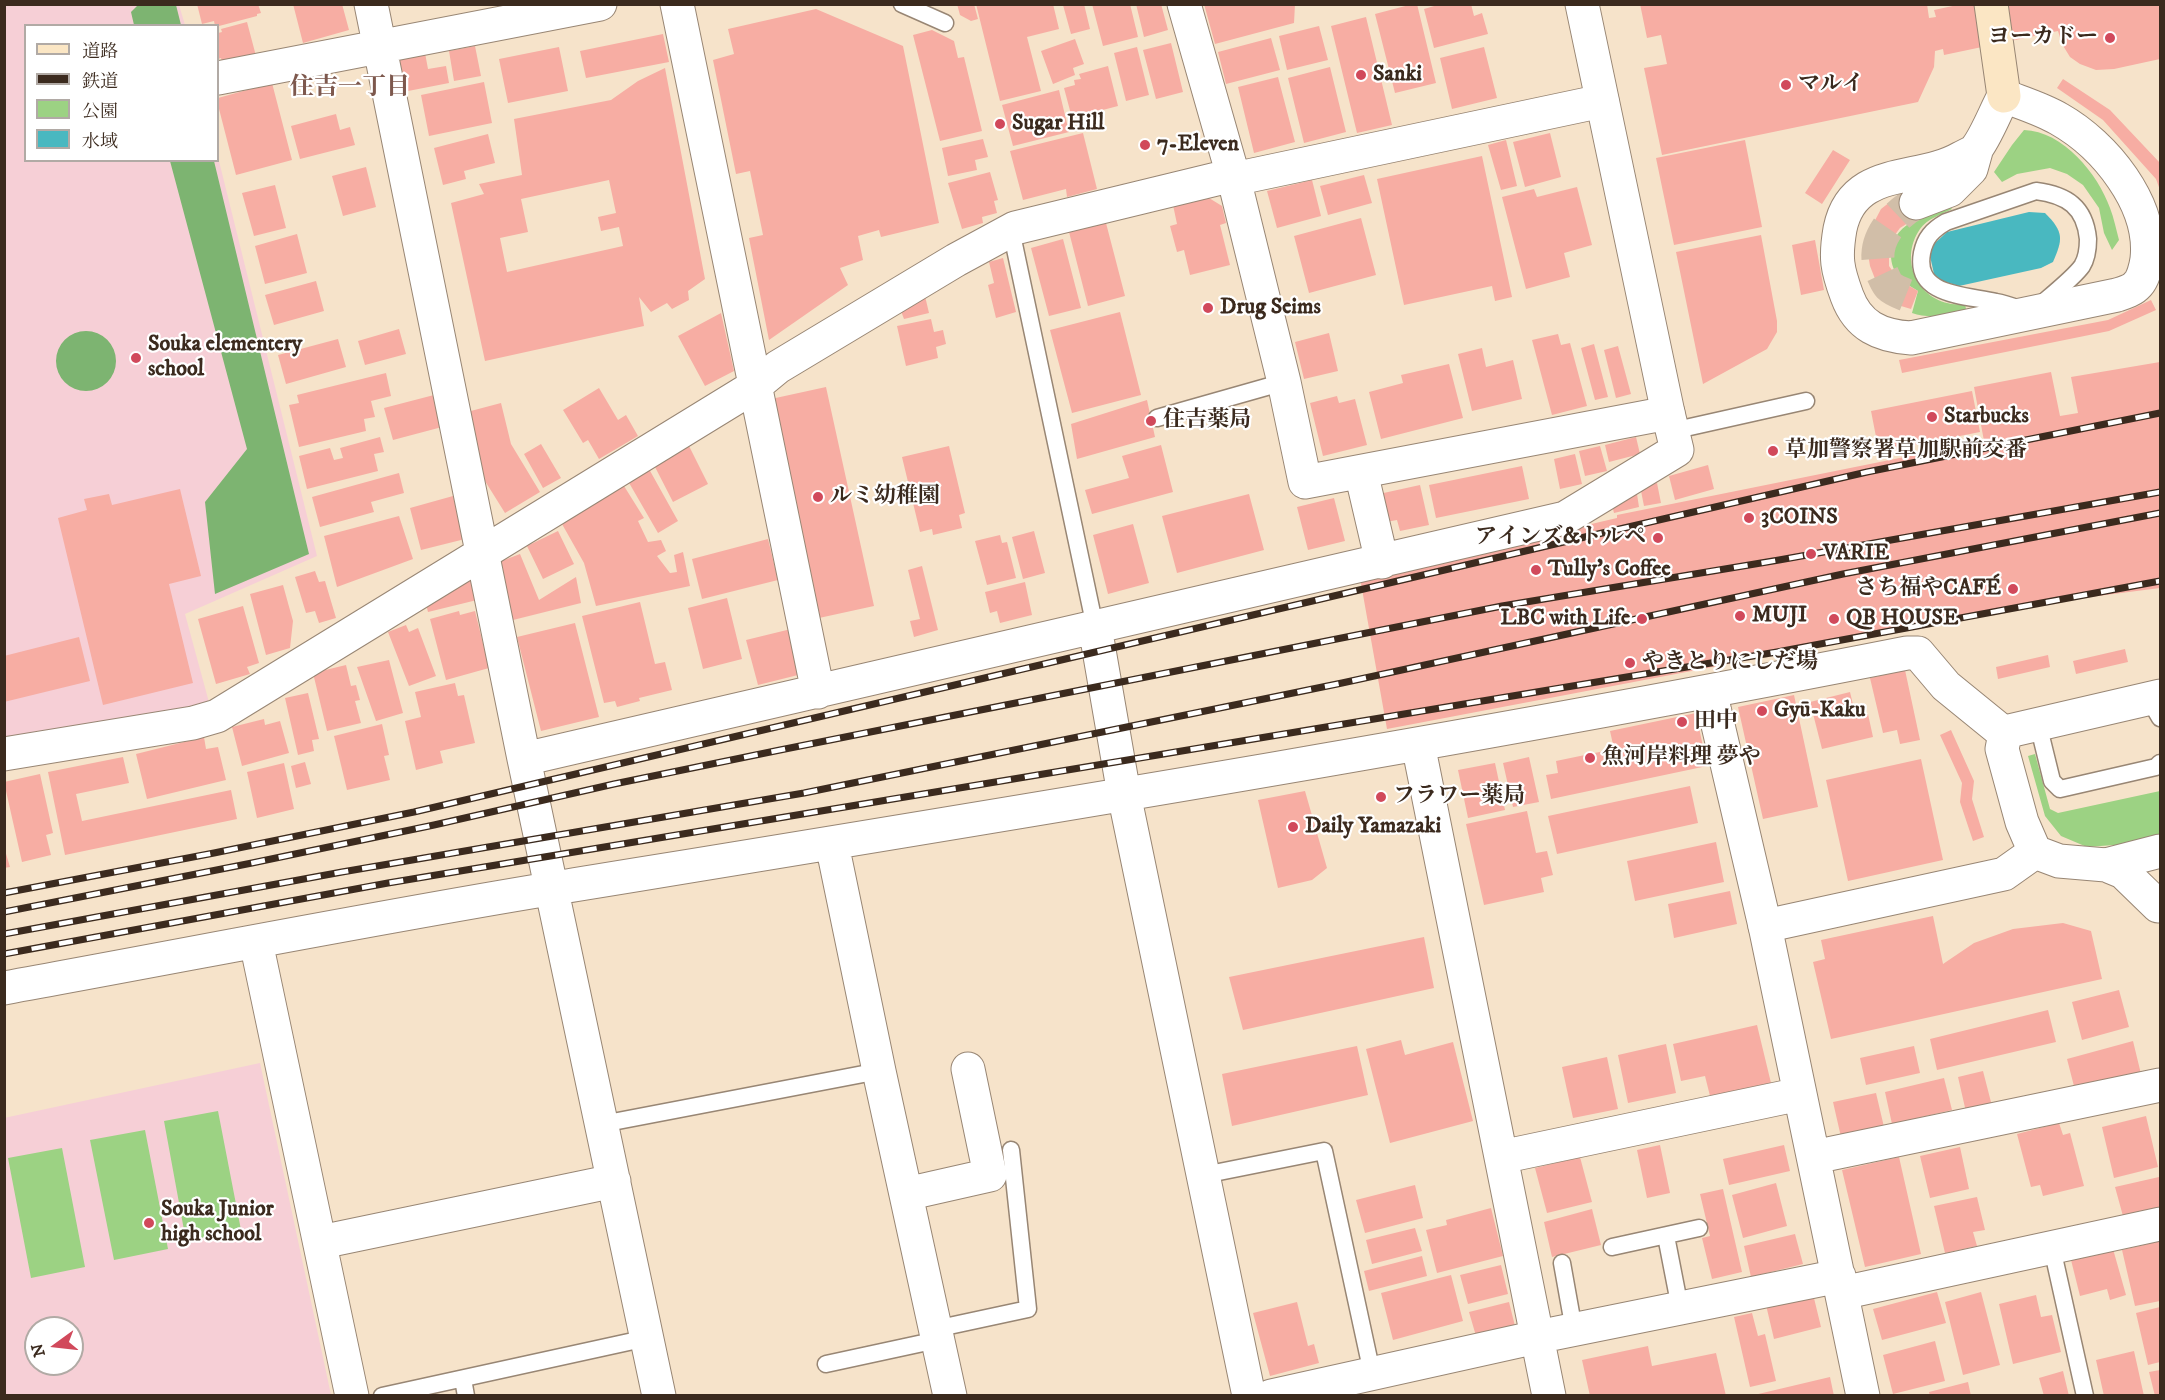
<!DOCTYPE html>
<html>
<head>
<meta charset="utf-8">
<style>
  body { margin:0 }
  #map { position:relative; width:2165px; height:1400px; overflow:hidden; background:#f6e3ca; font-family:"IM FELL DW Pica","Noto Serif JP",serif }
  canvas { display:block }
  .frame { position:absolute; inset:0; border:6px solid #3b2a1e; pointer-events:none }
  .legend { position:absolute; left:24px; top:24px; width:195px; height:138px; box-sizing:border-box; background:#fff; border:2px solid #b1aaa5; margin:0; padding:8px 10px; list-style:none; font-size:18px; color:#3b2a1e }
  .legend li { display:flex; align-items:center; gap:12px; height:30px }
  .legend b { width:30px; border:2px solid #b1aaa5 }
  .north { position:absolute; left:24px; top:1316px; width:60px; height:60px; box-sizing:border-box; background:#fff; border:2px solid #b1aaa5; border-radius:50%; rotate:255deg; font-size:16px; font-weight:700; line-height:24px; text-align:center; color:#3b2a1e }
  .north::after { content:''; display:block; margin:auto; width:21px; height:27px; background:#d1495b; clip-path:polygon(50% 0,100% 100%,50% 72%,0 100%) }
</style>
</head>
<body>
<div id="map">
<canvas width="2165" height="1400"></canvas>
<div class="frame"></div>
<ul class="legend">
<li><b style="height:8px;background:#fbe6c4"></b>道路</li>
<li><b style="height:8px;background:#3b2a1e"></b>鉄道</li>
<li><b style="height:16px;background:#9cd283"></b>公園</li>
<li><b style="height:16px;background:#49b8c0"></b>水域</li>
</ul>
<div class="north">N</div>
</div>
<script>
const g = document.querySelector('canvas').getContext('2d');
g.lineJoin = 'round';
function fillPath(path, color) {
  g.fillStyle = color;
  g.fill(path, 'evenodd');
}
function stroke(path, color, width, dash) {
  g.strokeStyle = color;
  g.lineWidth = width;
  g.lineCap = dash ? 'butt' : 'round';
  g.setLineDash(dash || []);
  g.stroke(path);
}
function drawText(font, color, halo, rows, align = 'center') {
  g.font = font + ' "IM FELL DW Pica","Noto Serif JP",serif';
  g.lineWidth = 4.5;
  g.setLineDash([]);
  g.textBaseline = 'middle';
  g.strokeStyle = halo;
  g.fillStyle = color;
  for (const [text, x, y, turn = 0] of rows) {
    g.save();
    g.translate(x, y);
    g.rotate((+turn || 0) * Math.PI / 180);
    g.textAlign = isNaN(turn) ? turn : align;
    if (halo) g.strokeText(text, 0, 0);
    g.fillText(text, 0, 0);
    g.restore();
  }
}
fillPath(new Path2D(`
  M5,5h174l6,20 -159,1v134h192v-3l99,399 -132,58 25,92 -205,36z
  M260,1063l71,332h-326l-1,-277zM36,1328h36v36h-36z`), '#f6cfd6');
fillPath(new Path2D(`
  M2024,130c39,1 74,44 86,78 4,10 6,21 9,32l-7,10 -8,-17 -5,-25 -16,-23 -16,-11 -17,-6 -33,6 -15,8 -8,-10 18,-27z
  M1950,206l2,3c-10,5 -25,10 -32,20 -24,35 3,80 45,75l1,5c-16,7 -37,10 -54,4l6,-22c-6,-4 -14,-8 -19,-14 -5,-5 -8,-14 -8,-21 -2,-30 35,-43 59,-50z
  M2035,754l15,55 8,4 102,-22v56l-36,1 -10,-3 -27,2 -26,-11 -16,-20 -17,-60z
  M218,1111l23,119 -55,11 -22,-120z
  M145,1130l23,119 -54,11 -24,-120z
  M62,1148l23,119 -54,11 -23,-120z`), '#9cd283');
fillPath(new Path2D(`
  M139,4l37,1 5,20h-47l-3,-13z
  M170,161h44l95,393 -94,40 -10,-92 42,-53z
  M56 361a30 30 0 1 1 60 0a30 30 0 1 1-60 0Z`), '#7db471');
fillPath(new Path2D(`
  M2029,212l16,1c19,19 18,26 8,49l-12,6 -82,18 -17,-5 -8,-7 -4,-18 4,-12 13,-12z`), '#49b8c0');
fillPath(new Path2D(`
  M197,4h61l3,9 -4,1v2l-38,10h-4l-1,-5 -12,3z
  M293,4h49l7,26 -46,13z
  M957,4h17l4,15 -7,2 -11,-6z
  M976,4h77l6,25 -32,8 14,54 -41,10z
  M1084,4l6,25 -19,5 -8,-29z
  M1092,4h38l8,33 -35,9z
  M1136,4h25l7,26 -24,7z
  M1204,4h91l-1,19 -79,21z
  M1413,4h4l19,79 -41,10 -20,-79z
  M1441,4h30l3,12 8,-3 6,21 -54,14 -10,-39z
  M1640,4h287l2,14 7,-1 -2,-7 28,-6h198v55l-46,10 -18,1 -16,-6 -10,-7 -8,-13 -4,-13 -114,24 -1,-6 -8,2 -1,16 -16,35 -256,53 -18,-87 23,-4 -6,-29 -14,3z
  M816,9l87,37 36,177 -58,14 -2,-7 -21,6 5,24 -23,8 8,17 -79,55 -20,-102 14,-3 -13,-64 -14,3 -23,-114 21,-6 -6,-25z
  M1366,17l26,108 -35,8 -26,-107z
  M247,22l9,34 -33,9 -2,-7 -3,1v-26l4,-1 -1,-3z
  M1319,26l9,34 -41,10 -8,-34z
  M932,30l22,11 4,17 6,-1 18,74 -42,10 -27,-106z
  M663,34l6,28 -83,16 -6,-27z
  M1271,38l9,32 -54,14 -8,-32z
  M1075,39l9,25 -11,4 2,7 -22,9 -12,-33z
  M1171,43l12,49 -27,7 -13,-49z
  M475,46l6,30 -27,5 -5,-30z
  M559,47l9,44 -60,12 -9,-44z
  M1137,47l12,48 -23,6 -12,-48z
  M1484,47l13,51 -45,11 -12,-51z
  M425,53l3,16 18,-3 3,17 -46,9 -7,-33z
  M1108,66l10,40 -46,12 -8,-30 11,-3 -1,-5 7,-1 -2,-5z
  M1330,67l16,65 -42,11 -16,-65z
  M665,68l40,211 -17,12 1,9 -17,9 -5,-6 -16,9 -12,-15 5,29 -159,35 -34,-158 33,-9 -5,-10 43,-9 -8,-56 97,-19 27,-19zM609,180l7,33 -18,4 3,14 18,-4 4,19 -116,26 -7,-34 28,-6 -7,-33z
  M1278,77l17,65 -41,11 -16,-66z
  M2063,79l47,31 50,53v27l-4,-11 -53,-59 -46,-32z
  M484,82l8,41 -63,13 -8,-41z
  M272,83l20,77 -56,15 -18,-70v-7z
  M1059,90l10,42 -56,14 -11,-41z
  M336,114l4,16 10,-3 5,18 -55,14 -9,-33z
  M1083,133l14,56 -30,8 -1,-8 -43,11 -13,-49z
  M1550,133l11,44 -36,10 -12,-45z
  M488,134l7,29 -31,8 2,8 -23,6 -9,-37z
  M983,139l5,18 -13,3 2,10 -29,6 -6,-28z
  M1506,140l11,46 -16,4 -13,-45z
  M1745,140l17,87 -88,18 -18,-87z
  M1833,150l17,10 -28,44 -17,-11z
  M1482,156l30,141 -17,4 -3,-15 -88,19 -27,-126z
  M366,167l10,40 -33,9 -11,-40z
  M990,172l8,28 -4,1 3,12 -15,4 1,6 -21,6 -14,-46z
  M1364,175l8,28 -44,12 -8,-29z
  M1312,180l9,36 -44,12 -10,-37z
  M275,185l11,43 -32,8 -12,-43z
  M1577,187l15,58 -28,8 6,24 -44,12 -24,-92 32,-8 3,8z
  M1913,190l6,26 -19,12 -11,15v23l10,14 19,11 -7,18 -20,-6 -12,-14 -9,-23 -3,-19 4,-19 10,-19 14,-11z
  M1209,198l13,8 4,17 -6,2 10,40 -40,10 -6,-25 -7,2 -7,-26 7,-2 -4,-19z
  M1361,218l15,57 -67,18 -15,-57z
  M1106,223l19,73 -37,10 -19,-74z
  M297,234l10,39 -42,11 -10,-38z
  M1761,235l16,86v11l-10,17 -64,35 -27,-132z
  M1063,239l18,69 -32,8 -18,-68z
  M1815,240l9,50 -23,5 -9,-50z
  M1003,258l13,54 -20,6 -8,-33 6,-2 -5,-21z
  M316,281l8,30 -50,14 -9,-30z
  M925,296l4,17 -25,6 -3,-8z
  M2151,300l5,10 -47,21 -207,42 -3,-13 209,-40z
  M1120,312l21,83 -69,18 -22,-83z
  M721,313l13,58 -29,15 -27,-50z
  M931,319l3,13 9,-2 3,14 -10,3 2,11 -32,8 -9,-40z
  M399,329l7,25 -41,11 -7,-24z
  M1329,333l9,38 -34,8 -9,-37z
  M1558,334l3,11 9,-2 17,63 -35,9 -20,-75z
  M338,339l8,28 -60,17 -8,-29z
  M1594,344l14,53 -13,3 -14,-52z
  M1618,346l13,48 -15,4 -12,-48z
  M1482,348l4,19 27,-7 9,39 -50,12 -14,-57z
  M2160,362v226l-101,13 -672,128 -27,-151 257,-60v-3l367,-74 -10,-54 77,-15 9,44 18,-3 -7,-36z
  M1449,364l14,54 -82,21 -12,-47 34,-9 -2,-8z
  M386,373l5,23 -20,5 4,16 -11,2 2,12 -67,16 -10,-42 10,-2 -2,-8z
  M826,387l48,219 -55,12 -48,-219z
  M599,388l19,32 8,-5 12,21 -39,23 -11,-19 -5,3 -20,-33z
  M1972,391l8,41 -101,20 -8,-41z
  M434,395l8,32 -49,13 -9,-32z
  M1337,396l2,7 16,-4 12,46 -44,11 -13,-53z
  M1147,400l8,37 -78,22 -6,-35z
  M501,403l10,41 29,48 -35,21 -20,-32 -18,-69z
  M380,437l4,15 -10,2 4,17 -71,18 -8,-33 31,-8 4,12 9,-2 -3,-10z
  M1636,437l4,17 -31,8 -4,-17z
  M541,444l20,34 -18,10 -19,-34z
  M1161,445l12,47 -81,22 -7,-24 44,-12 -7,-22z
  M689,446l19,38 -35,18 -19,-37z
  M949,446l16,67 -6,2 3,13 -29,7 -1,-6 -12,3 -18,-75z
  M1600,446l7,25 -22,5 -6,-25z
  M1575,454l7,30 -22,5 -6,-30z
  M1708,465l6,24 -39,11 -6,-24z
  M1522,466l7,33 -93,19 -7,-33z
  M649,469l29,52 -20,12 -30,-52z
  M399,473l5,20 -33,9 3,10 -54,15 -8,-30z
  M1657,483l4,20 -17,3 -4,-20z
  M1420,485l9,40 -29,6 -3,-11 -11,2 -7,-28z
  M624,486l20,32 -6,3 10,21 13,-2 5,11 -9,5 13,17 7,-1 -3,-17 9,-3 7,34 -94,20 -12,-43 -22,-39z
  M180,489l21,87 -32,8 24,99 -90,22 -45,-187 29,-8 -3,-11 25,-5 3,11z
  M1249,494l15,56 -87,23 -15,-57z
  M1637,494l2,13 -25,6 -2,-8z
  M453,496l12,43 -44,11 -11,-42z
  M1334,498l11,43 -37,9 -11,-43z
  M399,516l14,43 -76,28 -13,-51z
  M1133,524l16,59 -41,11 -15,-59z
  M558,531l16,33 -31,15 -16,-33z
  M1034,531l11,42 -22,6 -11,-42z
  M1000,535l2,8 5,-1 9,36 -29,7 -12,-44z
  M768,539l10,41 -76,19 -10,-40z
  M520,554l19,46 37,-23 5,26 -68,17 -14,-58z
  M922,566l16,64 -24,7 -4,-16 10,-2 -12,-49z
  M315,571l4,11 6,-1 11,37 -17,5 -4,-12 -9,2 -11,-36z
  M472,580l5,20 -49,12 -2,-8z
  M1025,582l7,33 -32,8 -3,-12 -7,2 -5,-21z
  M283,585l10,36 -3,27 -24,7 -16,-61z
  M727,598l15,61 -39,10 -15,-61z
  M640,602l15,62 10,-2 7,28 -33,8 1,3 -23,6 -2,-6 -11,2 -22,-87z
  M243,606l16,57 -12,4 3,7 -34,10 -18,-65z
  M459,611l1,4 15,-4 14,57 -43,12 -16,-61z
  M575,623l24,94 -58,14 -24,-94z
  M406,625l3,7 9,-4 18,48 -27,10 -21,-54z
  M791,629l11,45 -44,11 -12,-45z
  M79,637l11,44 -86,21v-46z
  M2125,649l3,13 -52,12 -3,-13z
  M2048,655l2,12 -52,12 -2,-12z
  M389,660l14,53 -27,8 -19,-54z
  M346,665l5,21 5,-1 4,15 -5,1 6,22 -34,8 -14,-58z
  M1905,670l15,70 -20,4 -3,-14 -14,3 -13,-55z
  M455,683l3,13 6,-1 11,48 -35,8 3,12 -27,7 -11,-49 16,-4 -6,-25z
  M1850,692l6,25 12,-3 5,23 -51,12 -12,-47z
  M308,693l11,46 -7,1 2,11 -16,4 -13,-57z
  M1794,695l24,112 -55,12 -25,-112z
  M1696,713l11,53 -156,33 -5,-24 12,-2 -2,-12 58,-12 -4,-18z
  M264,719l1,6 15,-4 9,32 -47,13 -10,-39z
  M382,724l7,31 -5,1 6,24 -43,10 -13,-54z
  M1951,730l23,51 -2,18 12,38 -11,4 -13,-39 2,-19 -22,-48z
  M204,737l2,12 12,-2 8,33 -79,19 -11,-45z
  M123,757l6,26 -53,11 6,27 149,-31 6,29 -172,36 -17,-83z
  M1529,757l10,45 -26,5 -10,-44z
  M1921,759l22,101 -95,21 -22,-101z
  M305,762l6,22 -15,4 -5,-22z
  M284,763l10,46 -37,9 -10,-46z
  M1495,763l10,47 -37,8 -10,-48z
  M40,774l13,59 -7,2 5,20 -29,7 -18,-80z
  M1690,786l8,37 -141,31 -9,-38z
  M1305,791l22,77 -15,12 -34,8 -20,-88z
  M1527,811l9,42 11,-2 6,24 -12,3 3,14 -60,13 -18,-81z
  M1716,842l8,40 -89,19 -8,-40z
  M4,847l6,20 -6,1z
  M1730,891l7,33 -63,14 -6,-34z
  M1933,916l10,48 31,-21 39,-14 50,-6 28,8 11,48 -271,60 -18,-77 12,-3 -4,-19z
  M1424,937l10,51 -191,42 -14,-53z
  M2119,990l10,37 -47,13 -10,-38z
  M2048,1010l8,32 -119,28 -7,-31z
  M1757,1025l14,58 -61,13 -5,-20 -24,5 -8,-37z
  M1401,1040l4,15 48,-13 20,79 -83,22 -24,-94z
  M2133,1041l8,33 -66,16 -8,-31z
  M1666,1044l10,49 -48,10 -10,-48z
  M1357,1046l11,49 -136,31 -10,-52z
  M1914,1046l6,27 -54,12 -6,-27z
  M1607,1057l11,52 -45,9 -11,-51z
  M1983,1071l9,35 -26,6 -8,-35z
  M1944,1078l8,32 -60,14 -7,-32z
  M1876,1093l8,34 -43,10 -8,-35z
  M2146,1116l12,51 -44,11 -12,-51z
  M2059,1123l4,12 7,-2 14,53 -41,10 -3,-11 -9,2 -14,-53z
  M1660,1145l10,48 -23,5 -10,-48z
  M1784,1145l6,26 -61,14 -6,-26z
  M1960,1147l9,42 -39,9 -10,-42z
  M1580,1157l12,45 -45,11 -12,-45z
  M1899,1157l22,97 -56,13 -23,-97z
  M2159,1177l1,30 -37,9 -8,-29z
  M1776,1183l11,43 -44,12 -11,-43z
  M1415,1185l8,33 -58,15 -9,-33z
  M1723,1189l19,83 -30,7 -10,-41 8,-2 -10,-42z
  M1977,1197l8,33 -12,2 4,14 -32,7 -11,-47z
  M1491,1208l12,48 -66,17 -11,-43 21,-5 -1,-5z
  M1592,1209l9,36 -49,12 -8,-35z
  M1415,1228l7,23 -50,13 -6,-24z
  M1795,1234l8,30 -52,13 -7,-31z
  M2160,1241v60l-25,5 -13,-56z
  M2113,1249l13,46 -16,5 -3,-11 -27,7 -9,-36z
  M1422,1256l5,20 -58,15 -5,-20z
  M1501,1265l7,29 -40,10 -8,-29z
  M1451,1275l12,46 -70,19 -12,-47z
  M1937,1292l9,31 -64,17 -9,-31z
  M1981,1292l19,73 -37,10 -18,-73z
  M1813,1294l8,33 -47,12 -8,-34z
  M2036,1295l5,22 11,-2 9,37 -48,12 -14,-60z
  M1297,1302l11,44 6,-2 5,19 -49,13 -17,-63z
  M1509,1302l6,24 -39,10 -7,-24z
  M2160,1307v55l-12,3 -12,-52z
  M1752,1313l6,23 7,-2 11,47 -26,6 -16,-70z
  M1935,1341l10,40 -52,13 -10,-39z
  M1648,1346l4,20 64,-13 10,43h-136l-8,-36z
  M2134,1351l10,45h-40l-8,-36z
  M2160,1370v26h-5l-6,-24z
  M2063,1371l6,25h-25l-5,-18z
  M1830,1377l4,19h-80v-1z
  M1968,1382l3,14h-41l-1,-4z`), '#f7ada3');
stroke(new Path2D(`
  M1906,295c-5,-2 -13,-5 -17,-9 -3,-3 -5,-9 -7,-13 -14,-27 10,-58 34,-70`), '#d1bea8', 33, [33, 16]);
const service = new Path2D(`
  M902,4l43,19
  M2036,191c31,4 49,16 52,48 0,9 -1,19 -6,27 -9,13 -38,35 -51,47 -12,-4 -23,-9 -35,-11 -29,-7 -82,-5 -74,-49 3,-15 10,-23 24,-31z
  M1011,230l84,397
  M1157,418l127,-36
  M1672,431l134,-30
  M2149,699l11,19
  M2038,724l14,57 8,8 96,-22 4,-4
  M602,1124l277,-53
  M1204,1175l120,-24 48,222
  M1666,1236l14,72
  M1612,1247l87,-19
  M2052,1248l33,148
  M1562,1263l12,67
  M935,1329l93,-20 -17,-159
  M826,1364l111,-24
  M463,1379l3,17
  M382,1396l265,-58`);
const minor = new Path2D(`
  M371,4l153,755 135,637
  M677,4l141,688
  M218,78l382,-74
  M2004,96c18,7 38,13 55,23 46,26 94,85 88,140 -1,7 -4,21 -10,26 -4,5 -14,8 -20,10l-206,43c-31,-2 -53,-12 -64,-42 -10,-27 -12,-38 -7,-67 13,-64 78,-46 121,-71 5,-3 12,-5 15,-9 10,-12 20,-39 28,-53z
  M1234,179l368,-78
  M1916,203l34,-13 21,-21 5,-18
  M1361,472l21,90
  M1095,627l29,167 125,602
  M1710,691l55,235 98,470
  M1418,744l131,652
  M4,754l189,-31 24,-7 538,-330 23,-19 178,-107 59,-32 218,-53
  M524,759l1041,-241 112,-68 -9,-37 -363,69 -21,-100 -50,-203 -50,-175
  M832,844l47,227 71,325
  M2106,865l54,-14
  M256,942l96,454
  M4,988c182,-33 363,-69 545,-99 453,-74 907,-147 1358,-236h11l28,33 59,48
  M1501,1157l299,-63
  M1814,1157l346,-72
  M906,1194l84,-19 -22,-106
  M321,1242l293,-61
  M1842,1293l318,-69
  M1271,1396l266,-59 302,-61`);
const tertiary = new Path2D(`
  M1582,4l86,409
  M2158,906l-35,-34 -17,-7 -47,-4 -24,-9 -13,-30 -20,-73 3,-15 4,-3 151,-35
  M1765,926l239,-52 31,-22`);
const secondary = new Path2D(`
  M1991,4l13,92`);
stroke(service, '#988674', 19);
stroke(minor, '#988674', 35);
stroke(tertiary, '#988674', 35);
stroke(secondary, '#988674', 35);
stroke(service, '#fff', 16);
stroke(minor, '#fff', 33);
stroke(tertiary, '#fff', 33);
stroke(secondary, '#fbe6c4', 33);
const rail = new Path2D(`
  M4,893l210,-40 200,-41 1171,-275 282,-65 293,-59
  M4,912l248,-49 182,-38 180,-41 166,-34 722,-144 277,-46 381,-68
  M4,934l338,-62 462,-79 538,-110 501,-109 317,-61
  M4,954l384,-71 1389,-231 383,-71`);
stroke(rail, '#3b2a1e', 7);
stroke(rail, '#fff', 4.5, [14]);
for (const [x, y, r, color] of [
  [2110,38,6,"#d1495b"],
  [1361,75,6,"#d1495b"],
  [1786,85,6,"#d1495b"],
  [1000,124,6,"#d1495b"],
  [1145,145,6,"#d1495b"],
  [1208,308,6,"#d1495b"],
  [136,358,6,"#d1495b"],
  [1932,417,6,"#d1495b"],
  [1151,421,6,"#d1495b"],
  [1773,451,6,"#d1495b"],
  [818,497,6,"#d1495b"],
  [1749,518,6,"#d1495b"],
  [1658,538,6,"#d1495b"],
  [1811,554,6,"#d1495b"],
  [1536,570,6,"#d1495b"],
  [2013,589,6,"#d1495b"],
  [1740,616,6,"#d1495b"],
  [1642,619,6,"#d1495b"],
  [1834,619,6,"#d1495b"],
  [1630,663,6,"#d1495b"],
  [1762,711,6,"#d1495b"],
  [1682,722,6,"#d1495b"],
  [1590,758,6,"#d1495b"],
  [1381,797,6,"#d1495b"],
  [1293,827,6,"#d1495b"],
  [149,1223,6,"#d1495b"]
]) {
  const dot = new Path2D();
  dot.arc(x, y, r, 0, 2 * Math.PI);
  g.fillStyle = color;
  g.fill(dot);
  stroke(dot, '#fff', 2);
}
drawText('bold 22px', '#3b2a1e', '#fff', [
  ["ヨーカドー",2098,38,"right"],
  ["Sanki",1373,75],
  ["マルイ",1798,85],
  ["Sugar Hill",1012,124],
  ["7-Eleven",1157,145],
  ["Drug Seims",1220,308],
  ["Souka elementery",148,345],
  ["school",148,370],
  ["Starbucks",1944,417],
  ["住吉薬局",1163,421],
  ["草加警察署草加駅前交番",1785,451],
  ["ルミ幼稚園",830,497],
  ["3COINS",1761,518],
  ["アインズ&トルペ",1646,538,"right"],
  ["VARIE",1823,554],
  ["Tully's Coffee",1548,570],
  ["さち福やCAFÉ",2001,589,"right"],
  ["MUJI",1752,616],
  ["LBC with Life",1630,619,"right"],
  ["QB HOUSE",1846,619],
  ["やきとりにしだ場",1642,663],
  ["Gyū-Kaku",1774,711],
  ["田中",1694,722],
  ["魚河岸料理 夢や",1602,758],
  ["フラワー薬局",1393,797],
  ["Daily Yamazaki",1305,827],
  ["Souka Junior",161,1210],
  ["high school",161,1235]
], 'left');
drawText('bold 24px', '#7d584d', '#fff', [
  ["住吉一丁目",350,89]
]);
</script>
</body>
</html>
